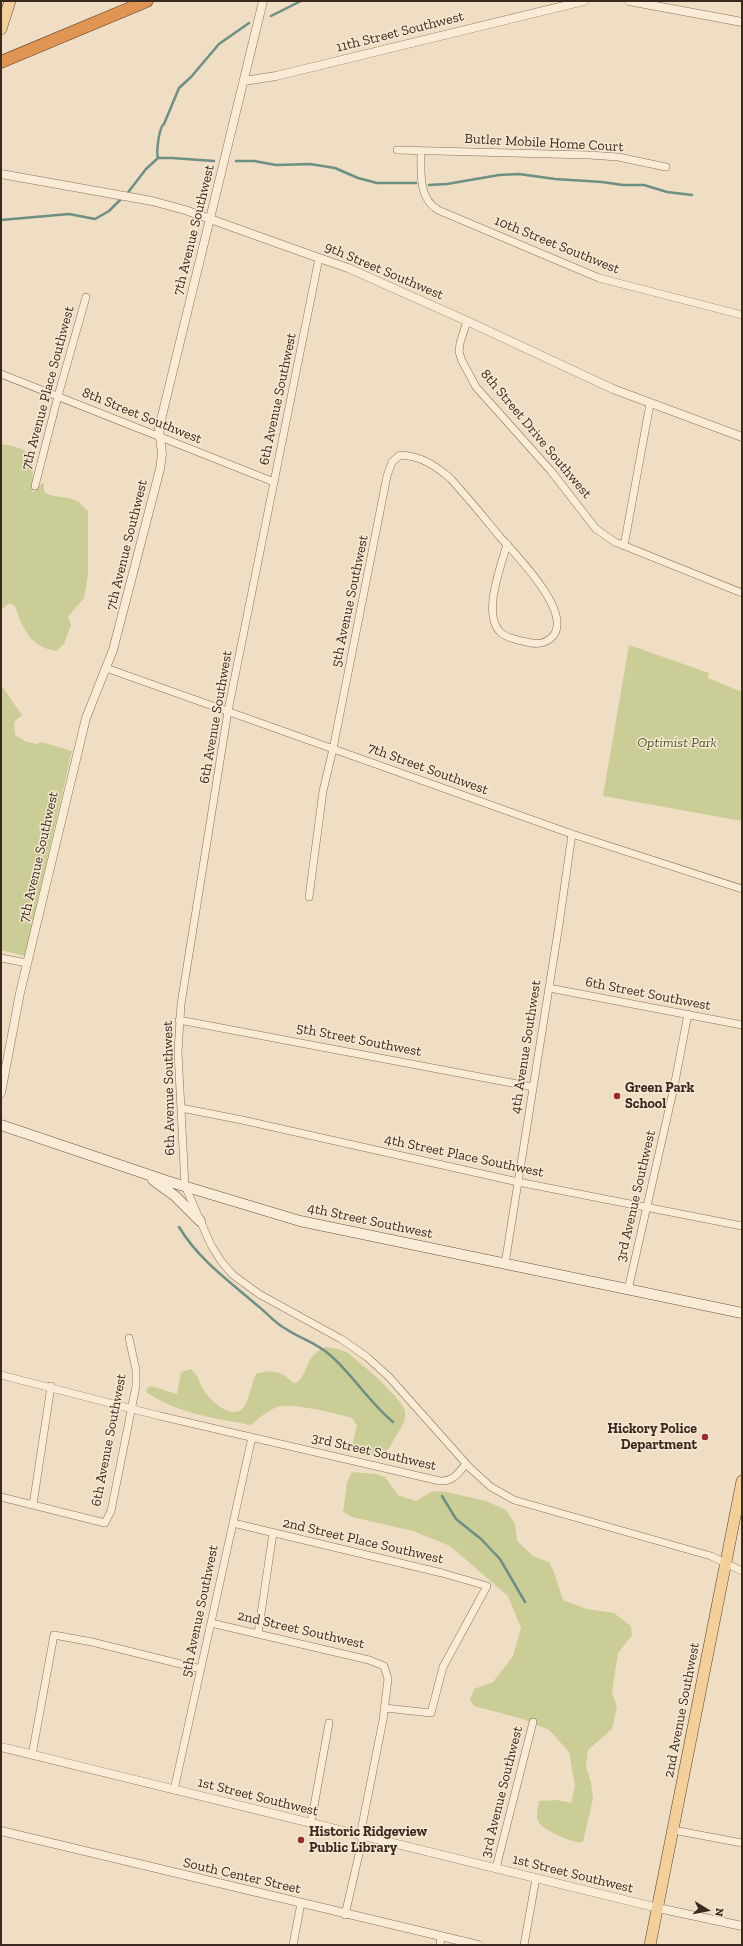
<!DOCTYPE html>
<html>
<head>
<meta charset="utf-8">
<style>
  body { margin:0 }
  #map { position:relative; width:743px; height:1946px; overflow:hidden; background:#efdec3; font-family:"Zilla Slab",serif }
  canvas { display:block }
  .frame { position:absolute; inset:0; border:2px solid #39291e; pointer-events:none }
  .north { position:absolute; left:687px; top:1890px; width:40px; height:40px; -webkit-text-stroke:3px #f6e9d3; paint-order:stroke; rotate:100deg; font-size:11px; font-weight:700; line-height:16px; text-align:center; color:#39291e }
  .north::after { content:''; display:block; margin:auto; width:14px; height:18px; background:#39291e; clip-path:polygon(50% 0,100% 100%,50% 72%,0 100%) }
</style>
</head>
<body>
<div id="map">
<canvas width="743" height="1946"></canvas>
<div class="frame"></div>
<div class="north">N</div>
</div>
<script>
const g = document.querySelector('canvas').getContext('2d');
g.lineJoin = 'round';
function fillPath(path, color) {
  g.fillStyle = color;
  g.fill(path, 'evenodd');
}
function stroke(path, color, width, dash) {
  g.strokeStyle = color;
  g.lineWidth = width;
  g.lineCap = dash ? 'butt' : 'round';
  g.setLineDash(dash || []);
  g.stroke(path);
}
function drawText(font, color, halo, rows, align = 'center') {
  g.font = font + ' "Zilla Slab",serif';
  g.lineWidth = 3;
  g.setLineDash([]);
  g.textBaseline = 'middle';
  g.strokeStyle = halo;
  g.fillStyle = color;
  for (const [text, x, y, turn = 0] of rows) {
    g.save();
    g.translate(x, y);
    g.rotate((+turn || 0) * Math.PI / 180);
    g.textAlign = isNaN(turn) ? turn : align;
    if (halo) g.strokeText(text, 0, 0);
    g.fillText(text, 0, 0);
    g.restore();
  }
}
fillPath(new Path2D(`
  M1,444c38,5 31,17 32,49l10,-11 2,11c10,5 24,3 34,9 3,3 6,7 9,9v64l-4,23 -16,19 3,8 -7,19 -8,7c-26,-4 -33,-22 -41,-45l-6,-3 -8,7z
  M629,645l80,28 -1,5 34,14v129l-139,-25z
  M1,685l21,30 -8,7 1,13 10,6 11,3 6,-2 30,9 -47,205 -24,-6z
  M326,1347c8,1 16,2 23,7 12,9 53,44 56,57 2,9 -4,17 -9,25 -4,7 -9,18 -17,21l-25,-5 -3,-3 6,-23 -5,-8c-17,-5 -58,-15 -75,-11 -9,3 -19,12 -26,18 -36,-7 -73,-11 -105,-33l1,-4 4,-2 26,8 4,-22 10,-3c9,9 8,14 14,23 7,10 27,28 38,16 5,-5 9,-26 13,-34 15,-5 27,-3 37,9l5,-1c12,-14 7,-26 28,-35z
  M352,1472l24,2 9,3 13,18 18,6 15,-9 11,-1 44,10 20,9 9,14 2,17 16,15 16,6 5,10 9,28 24,9 27,4 17,13 1,9 -14,18 -6,39 5,15 -5,22 -24,21 -2,17 5,15 2,17 -10,43c-8,3 -39,-12 -44,-19 -4,-7 -1,-14 0,-22l18,-1 14,3 4,-17 -6,-34 -20,-22 -26,-11 -49,-13 -4,-7 4,-10 19,-7 20,-26 8,-28 -13,-32 -58,-50 -37,-15 -61,-14 -9,-5 4,-30z`), '#cbcd97');
stroke(new Path2D(`
  M271,16l30,-15
  M158,158h14l42,3
  M236,161h18l22,4 34,-1 25,4 23,10 19,5h39
  M429,185l18,-1 52,-9 20,-1 36,5 47,3 21,3h21l23,7 25,3
  M126,195l20,-26 12,-11c-2,-6 1,-31 6,-34l15,-36 12,-11 28,-33 30,-21
  M1,220l68,-6 26,5 14,-8 13,-13
  M179,1227c20,33 50,54 79,79 10,8 17,17 28,23 15,10 31,14 44,26 23,20 39,47 63,67
  M442,1496l14,23 25,20 19,20 25,43`), '#6c9084', 2.5);
const minor = new Path2D(`
  M397,150l192,5 29,2 48,10
  M421,151c0,21 -3,47 17,59l161,68 143,37
  M319,258l-91,453 -47,293 -3,48 7,134 26,59 10,16 12,14 26,19 82,45 26,18 22,20 81,91 21,19 23,13 197,56 31,15
  M467,321l-7,22 -1,9 3,9 14,26 75,84 45,58 19,13 127,51
  M1,374l273,108
  M35,486l23,-90 28,-99
  M624,546l26,-142
  M106,668l466,166 170,55
  M309,897l14,-106 10,-42 54,-273 5,-14 8,-7c21,1 35,10 51,24 17,19 33,38 49,58 15,17 73,75 53,99 -9,10 -19,8 -31,5 -7,-2 -16,-3 -22,-9 -18,-19 1,-65 7,-88
  M1,958l26,5
  M549,988l193,37
  M179,1020l354,67
  M181,1108l61,12 276,62 224,44
  M505,1264l54,-339 13,-91
  M628,1290l46,-203 14,-73
  M1,1375l159,41 280,65c13,1 18,-8 26,-17
  M1,1497l104,26 6,-12 25,-125v-16l-7,-32
  M33,1505l18,-119
  M233,1523l209,50 45,13 -44,81 -12,46 -46,-5
  M211,1623l158,37 15,6 4,13 -5,41 -22,111 1,10 -17,74
  M258,1634l15,-101
  M32,1755l22,-120 38,7 109,27
  M174,1790l78,-353
  M311,1823l18,-100
  M673,1830l69,13
  M496,1868l37,-146
  M293,1945l8,-42
  M440,1945l1,-9
  M524,1945l12,-67`);
const tertiary = new Path2D(`
  M629,1l113,21
  M244,81l32,-5 308,-75
  M1,174l151,27 33,9 134,48 29,10 119,53 146,68 129,48
  M1,1093l19,-100 66,-275 27,-68 47,-181 2,-15 -3,-26 104,-427
  M1,1747l657,161 84,18
  M1,1831l477,114`);
const secondary = new Path2D(`
  M1,1125l166,56 133,40 442,92
  M153,1180l22,16 25,25`);
const primary = new Path2D(`
  M1,29l9,-28
  M650,1945l92,-464`);
const motorway = new Path2D(`
  M1,62l146,-61`);
stroke(minor, '#896f59', 8);
stroke(tertiary, '#896f59', 9);
stroke(secondary, '#6b503d', 11);
stroke(primary, '#573e2e', 12);
stroke(motorway, '#573e2e', 13);
stroke(minor, '#f9ecd6', 7);
stroke(tertiary, '#f9ecd6', 8);
stroke(secondary, '#f9ecd6', 10);
stroke(primary, '#f3d09a', 11);
stroke(motorway, '#e09652', 12);
for (const [x, y, r, color] of [
  [617,1096,4,"#992832"],
  [705,1437,4,"#992832"],
  [301,1840,4,"#992832"]
]) {
  const dot = new Path2D();
  dot.arc(x, y, r, 0, 2 * Math.PI);
  g.fillStyle = color;
  g.fill(dot);
  stroke(dot, '#f6e9d3', 1.5);
}
drawText('14px', '#39291e', '#f6e9d3', [
  ["11th Street Southwest",400,32,-14],
  ["Butler Mobile Home Court",544,143,3],
  ["7th Avenue Southwest",194,230,-76],
  ["10th Street Southwest",557,245,22],
  ["9th Street Southwest",384,271,23],
  ["7th Avenue Place Southwest",48,388,-75],
  ["6th Avenue Southwest",278,399,-78],
  ["8th Street Southwest",142,416,22],
  ["8th Street Drive Southwest",536,434,50],
  ["7th Avenue Southwest",127,545,-76],
  ["5th Avenue Southwest",350,601,-78],
  ["6th Avenue Southwest",216,717,-80],
  ["7th Street Southwest",428,769,20],
  ["7th Avenue Southwest",39,857,-77],
  ["6th Street Southwest",648,994,11],
  ["5th Street Southwest",359,1040,11],
  ["4th Avenue Southwest",526,1047,-81],
  ["6th Avenue Southwest",169,1088,-91],
  ["4th Street Place Southwest",464,1156,12],
  ["3rd Avenue Southwest",636,1196,-77],
  ["4th Street Southwest",370,1221,12],
  ["6th Avenue Southwest",109,1440,-79],
  ["3rd Street Southwest",374,1452,13],
  ["2nd Street Place Southwest",363,1541,13],
  ["5th Avenue Southwest",200,1611,-78],
  ["2nd Street Southwest",301,1630,13],
  ["2nd Avenue Southwest",682,1710,-79],
  ["3rd Avenue Southwest",502,1792,-76],
  ["1st Street Southwest",258,1797,14],
  ["1st Street Southwest",573,1874,14],
  ["South Center Street",242,1876,13]
]);
drawText('italic 14px', '#4d5624', '#f6e9d3', [
  ["Optimist Park",677,743]
]);
drawText('bold 14px', '#39291e', '#f6e9d3', [
  ["Green Park",625,1088],
  ["School",625,1104],
  ["Hickory Police",697,1429,"right"],
  ["Department",697,1445,"right"],
  ["Historic Ridgeview",309,1832],
  ["Public Library",309,1848]
], 'left');
</script>
</body>
</html>
